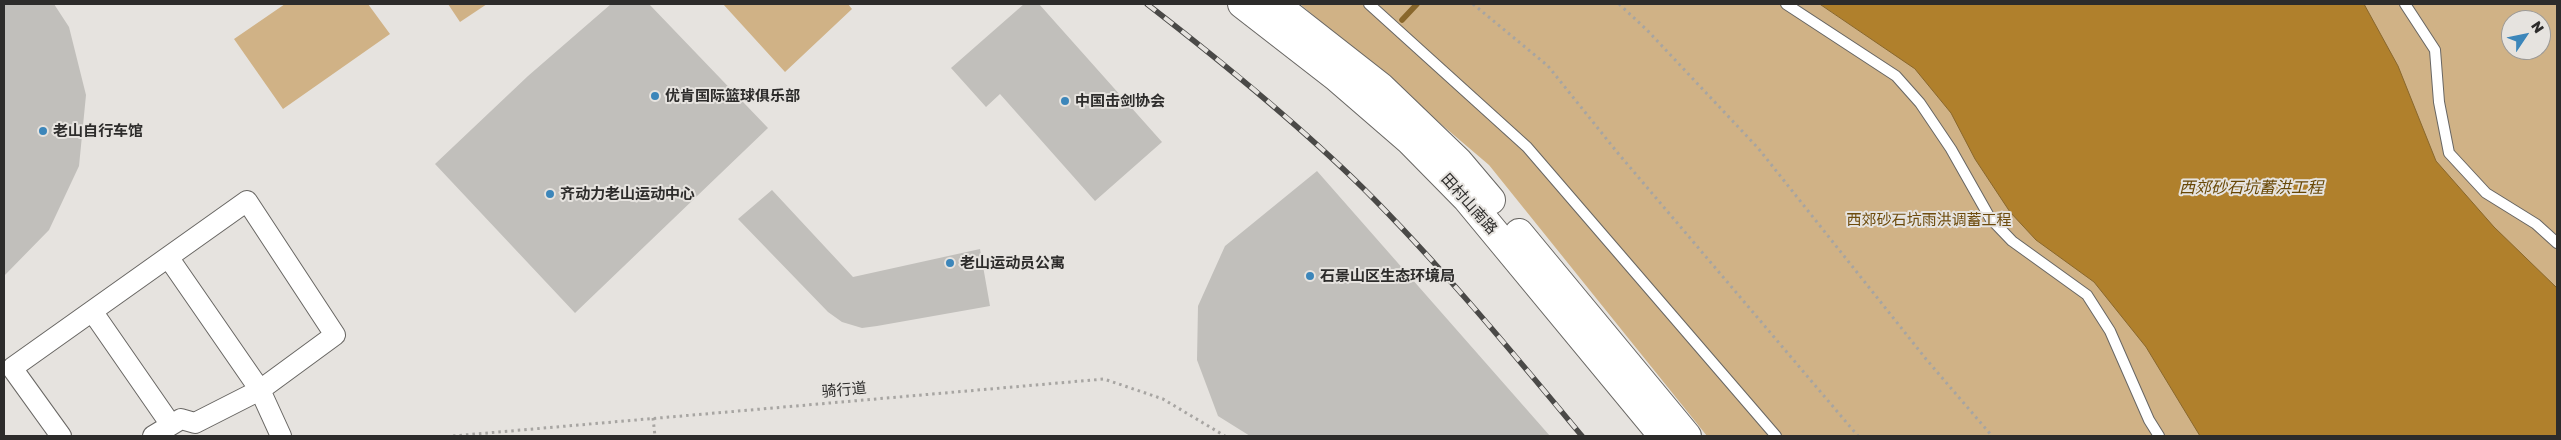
<!DOCTYPE html>
<html>
<head>
<meta charset="utf-8">
<style>
  body { margin:0 }
  #map { position:relative; width:2561px; height:440px; overflow:hidden; background:#e6e3df; font-family:"Golos Text",sans-serif }
  canvas { display:block }
  .frame { position:absolute; inset:0; border:5px solid #2d2c2b; pointer-events:none }
  .north { position:absolute; left:2501px; top:10px; width:50px; height:50px; box-sizing:border-box; background:#e6e3df; border:1px solid #9c9a97; border-radius:50%; rotate:56deg; font-size:14px; font-weight:700; line-height:20px; text-align:center; color:#2d2c2b }
  .north::after { content:''; display:block; margin:auto; width:18px; height:22px; background:#3c86ba; clip-path:polygon(50% 0,100% 100%,50% 72%,0 100%) }
</style>
</head>
<body>
<div id="map">
<canvas width="2561" height="440"></canvas>
<div class="frame"></div>
<div class="north">N</div>
</div>
<script>
const g = document.querySelector('canvas').getContext('2d');
g.lineJoin = 'round';
function fillPath(path, color) {
  g.fillStyle = color;
  g.fill(path, 'evenodd');
}
function stroke(path, color, width, dash) {
  g.strokeStyle = color;
  g.lineWidth = width;
  g.lineCap = dash ? 'butt' : 'round';
  g.setLineDash(dash || []);
  g.stroke(path);
}
function drawText(font, color, halo, rows, align = 'center') {
  g.font = font + ' "Golos Text","Noto Sans SC",sans-serif';
  g.lineWidth = 4;
  g.setLineDash([]);
  g.textBaseline = 'middle';
  g.strokeStyle = halo;
  g.fillStyle = color;
  for (const [text, x, y, turn = 0] of rows) {
    g.save();
    g.translate(x, y);
    g.rotate((+turn || 0) * Math.PI / 180);
    g.textAlign = isNaN(turn) ? turn : align;
    if (halo) g.strokeText(text, 0, 0);
    g.fillText(text, 0, 0);
    g.restore();
  }
}
fillPath(new Path2D(`
  M285,4h83l22,30 -107,75 -49,-70z
  M448,4h39l-27,18z
  M723,4h125l4,5 -67,63z
  M1300,4h1257v432h-850l-218,-271zM2511,20h30v30h-30z`), '#d0b286');
const water = new Path2D(`
  M1820,4h544l34,62 38,95 58,66 63,61v148h-357l-54,-89 -52,-65 -58,-42 -26,-28 -35,-53 -24,-46 -36,-44z`);
fillPath(water, '#b0802c');
stroke(water, '#89672c', 1);
stroke(new Path2D(`
  M1402,20l15,-16`), '#89672c', 5.5);
fillPath(new Path2D(`
  M4,4h50l15,23 17,68 -7,71 -30,64 -45,46z
  M611,4h38l119,124 -193,185 -140,-149 93,-88z
  M1024,4h15l123,138 -67,59 -95,-107 -14,13 -35,-39z
  M1317,171l233,265h-300l-32,-20 -21,-56 1,-54 27,-60z
  M772,190l81,87 127,-28 10,57 -113,20 -15,2 -20,-6 -14,-10 -90,-93z`), '#c1bfbb');
const lane = new Path2D(`
  M1369,4l158,143 249,289
  M1786,4l110,72 24,27 31,46 39,69 22,23 75,54 23,36 39,89 10,16
  M2405,4l30,46 4,52 10,51 37,40 50,31 21,19`);
const street = new Path2D(`
  M168,257l92,133 21,46
  M92,311l79,114
  M61,436l-49,-68 235,-167 88,134 -75,55 -65,33 -14,-4 -28,17`);
const secondary = new Path2D(`
  M1242,4l94,73 74,64 57,58 196,237
  M1275,4l106,83 77,74 33,39
  M1519,233l168,203`);
stroke(lane, '#686663', 12);
stroke(street, '#686663', 22);
stroke(secondary, '#686663', 30);
stroke(new Path2D(`
  M1473,4l75,62 69,86 241,284
  M1619,4l28,26 111,118 168,211 66,77
  M653,418l2,18
  M453,436l651,-57 59,20 62,37`), '#a7a5a2', 3, [2.5, 4]);
stroke(lane, '#fff', 10);
stroke(street, '#fff', 20);
stroke(secondary, '#fff', 28);
const rail = new Path2D(`
  M1147,4c75,58 149,118 217,185 77,77 148,163 218,247`);
stroke(rail, '#4a4947', 5.5);
stroke(rail, '#e6e3df', 4, [11]);
for (const [x, y, r, color] of [
  [655,96,5,"#3c86ba"],
  [1065,101,5,"#3c86ba"],
  [43,131,5,"#3c86ba"],
  [550,194,5,"#3c86ba"],
  [950,263,5,"#3c86ba"],
  [1310,276,5,"#3c86ba"]
]) {
  const dot = new Path2D();
  dot.arc(x, y, r, 0, 2 * Math.PI);
  g.fillStyle = color;
  g.fill(dot);
  stroke(dot, '#e6e3df', 2);
}
drawText('bold 15px', '#2d2c2b', '#e6e3df', [
  ["优肯国际篮球俱乐部",665,96],
  ["中国击剑协会",1075,101],
  ["老山自行车馆",53,131],
  ["齐动力老山运动中心",560,194],
  ["老山运动员公寓",960,263],
  ["石景山区生态环境局",1320,276]
], 'left');
drawText('15px', '#2d2c2b', '#e6e3df', [
  ["田村山南路",1469,204,48],
  ["骑行道",844,390,-5]
]);
drawText('15px', '#6d4b0c', '#e6e3df', [
  ["西郊砂石坑雨洪调蓄工程",1929,220]
]);
drawText('italic 16px', '#684705', '#e6e3df', [
  ["西郊砂石坑蓄洪工程",2251,188]
]);
</script>
</body>
</html>
